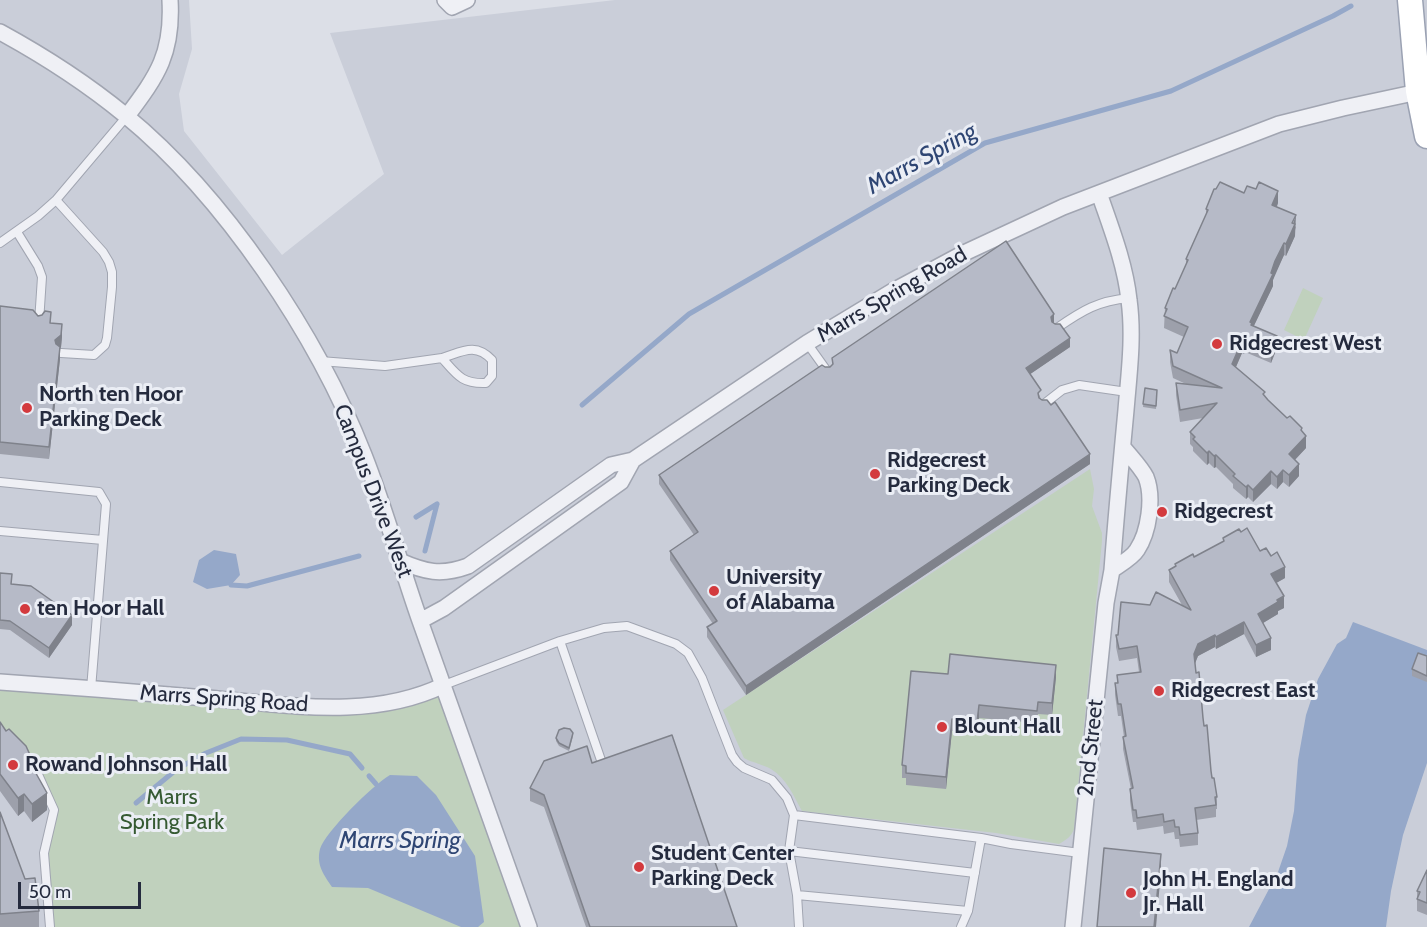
<!DOCTYPE html>
<html>
<head>
<meta charset="utf-8">
<style>
  body { margin:0 }
  #map { position:relative; width:1427px; height:927px; overflow:hidden; background:#dcdfe7; font-family:Cabin,sans-serif }
  canvas { display:block }
  .scale { position:absolute; left:18px; top:882px; width:123px; height:27px; box-sizing:border-box; border:3px solid #252b3e; border-top:0; padding-left:8px; font-size:18px; line-height:21px; white-space:nowrap; color:#252b3e; -webkit-text-stroke:4px #ebeef5; paint-order:stroke }
</style>
</head>
<body>
<div id="map">
<canvas width="1427" height="927"></canvas>
<div class="scale">50 m</div>
</div>
<script>
const g = document.querySelector('canvas').getContext('2d');
g.lineJoin = 'round';
function fillPath(path, color) {
  g.fillStyle = color;
  g.fill(path, 'evenodd');
}
function stroke(path, color, width, dash) {
  g.strokeStyle = color;
  g.lineWidth = width;
  g.lineCap = dash ? 'butt' : 'round';
  g.setLineDash(dash || []);
  g.stroke(path);
}
function drawText(font, color, halo, rows, align = 'center') {
  g.font = font + ' Cabin,sans-serif';
  g.lineWidth = 6;
  g.setLineDash([]);
  g.textBaseline = 'middle';
  g.strokeStyle = halo;
  g.fillStyle = color;
  for (const [text, x, y, turn = 0] of rows) {
    g.save();
    g.translate(x, y);
    g.rotate((+turn || 0) * Math.PI / 180);
    g.textAlign = isNaN(turn) ? turn : align;
    if (halo) g.strokeText(text, 0, 0);
    g.fillText(text, 0, 0);
    g.restore();
  }
}
fillPath(new Path2D(`
  M0,0h189l3,49 -13,45 5,37 98,124 102,-81 -54,-141 285,-33h812v927h-1427z`), '#caced9');
fillPath(new Path2D(`
  M1303,288l20,10 -19,42 -20,-10z
  M1090,469l4,20 -2,17 10,27v8l-28,288c-3,8 -8,11 -15,15l-63,-11 -194,-22c-9,-16 -15,-32 -31,-42 -9,-5 -18,-6 -27,-11l-21,-48z
  M0,682l341,26 103,-23 85,242h-479l-6,-74 10,-43 -54,-81z`), '#c0d1bd');
fillPath(new Path2D(`
  M214,550l22,4 4,21 -9,10 -24,4 -14,-7 6,-22z
  M1353,622l74,28v113l-24,72 -12,56 -5,36h-137l29,-55 9,-26 7,-35 4,-51 8,-45 12,-36 19,-35 9,-6z
  M390,775l27,1 19,19 39,61 9,66 -6,5h-17l-93,-39 -36,-1c-8,-12 -16,-22 -12,-38 6,-18 53,-64 70,-74z`), '#95a8c9');
stroke(new Path2D(`
  M582,405l107,-91 296,-171 186,-52 162,-75 18,-10
  M416,517l21,-13
  M425,551l12,-47
  M231,585l16,1 112,-30
  M369,776l7,8
  M136,803l41,-34 29,-16 35,-14 46,1 63,14 12,14`), '#95a8c9', 5);
const lane = new Path2D(`
  M56,200l47,52 6,10 3,10v15l-5,51 -2,7 -11,10 -33,-2
  M17,232l21,34 4,11 -3,45
  M0,243l38,-27 18,-16 71,-84
  M1057,328c26,-18 41,-27 72,-30
  M807,343l20,28
  M320,361l65,5 57,-8c15,17 20,26 44,25l6,-7v-16c-17,-18 -30,-8 -50,-2
  M1044,404l18,-14 17,-5 48,7
  M0,482l99,10 7,12 -15,185
  M0,531l103,9
  M560,641l43,125
  M444,685l116,-44 44,-13 23,-2 49,18 12,9 14,25 30,77 5,7 7,6 28,12 15,18 7,17 187,23 30,6 69,9
  M31,759l23,51 -10,43 6,74
  M794,815l-5,36 8,44 2,32
  M789,851l186,22
  M797,895l171,16
  M961,927l7,-16 13,-73`);
const street = new Path2D(`
  M445,0l7,7 15,-7
  M0,32c44,24 86,51 125,83 100,82 192,220 239,340 21,53 36,109 55,163 36,103 74,206 110,309
  M127,116c31,-41 46,-63 43,-116
  M1099,193c12,35 26,70 30,107 5,37 0,73 -3,110 -5,53 -10,107 -14,160 7,-5 20,-12 25,-20 12,-18 17,-53 9,-73 -5,-10 -16,-21 -23,-30
  M400,561c25,11 41,15 68,5l143,-101 22,-5 174,-117 86,-52 69,-37 101,-47 216,-83 64,-16 84,-18
  M420,621l24,-13 177,-126 12,-22
  M0,682c69,5 137,10 206,16 79,6 164,23 238,-13
  M1073,927l33,-324 6,-33`);
const primary = new Path2D(`
  M1410,0l8,91 9,45`);
stroke(lane, '#a1a5b1', 10);
stroke(street, '#a1a5b1', 18);
stroke(primary, '#9ba2b3', 27);
stroke(lane, '#eff0f5', 8);
stroke(street, '#eff0f5', 15);
stroke(primary, '#fff', 24);
fillPath(new Path2D(`
  M1216,189l28,4 34,10 -1,4 19,20 -1,3v6l-9,20 -2,-1 -9,18 -2,7v6l-20,41 24,21 -6,15 -26,-11 -1,2 -2,-1 -6,14 32,33 34,32 4,16 -11,12 4,16 -10,11 -6,-5 -6,7 -6,-5 -18,18 -5,-5 -2,2 -13,-11v-4l-17,-17 -2,1 -5,-5 -2,2 -14,-14v-4l-3,-3v-12l13,-14 -23,4 -4,-27v-12l10,1 -13,-6 -3,-16v-12l7,3 7,-16 -20,-9 1,-20 10,-19 11,-24v-6l20,-43v-7z
  M0,306l38,10 13,7 11,14 -1,10 -1,1v11l-11,100 -49,-5z
  M1054,323l16,24 -40,27 11,25 49,65 -344,231 -39,-58v-10l6,-3 -43,-64v-9l24,-16 -35,-51v-9l166,-108h5l2,-2v-7z
  M1145,388l12,2 -1,19 -13,-2z
  M1241,532l19,19 11,5 14,22 -9,5 8,25 -6,3v3l-15,9 8,27 -15,7 -12,-23 -28,15 -1,-2 -17,9 -3,7 16,108 6,26v12h-1v8l-20,3 2,13v12l-18,2 -1,-8h-4l-1,-7 -10,2 -1,-8 -26,4 -1,-8h-3l-3,-21v-12h1l-8,-40v-12h1l-3,-21h-3l-3,-21v-12h2v-8l22,-3 -2,-14 -18,3 -3,-14v-12h2l32,-30h32l-13,-23v-12l6,-4v-2l19,-7 29,-15v-4z
  M0,573l12,11 60,41 -23,33 -39,-28 -10,-1z
  M1427,656v26l-15,-6v-7z
  M948,674l108,3 -4,38 -14,-1 -1,9 -58,-5 -2,16 -25,-3 -6,58 -40,-4v-7h-4v-13z
  M0,722l35,50 12,38 -15,12 -8,-11 -6,5 -18,-25z
  M573,736l-4,15 -10,-5 -3,-5v-3z
  M592,763l145,164h-151l-42,-120 -14,-6v-13z
  M0,812l25,67 14,32v16h-39z
  M1427,870v45l-10,-4v-20z`), '#9da0ab');
fillPath(new Path2D(`
  M1278,191v12l-6,14v-12z
  M1296,215l-1,21 -9,20v-12z
  M1284,243v12l-11,25v6l-21,44 -2,-8 25,-61z
  M1054,314v9l-3,3v-9z
  M62,324v13l-1,10 -1,1v11l-11,100 6,-119z
  M1277,336v12l-6,15v-12z
  M1070,338v9l-44,30v-9z
  M1242,341v12l-10,23v-12z
  M1302,428v12l4,-4v12l-17,18v-12z
  M1209,451v12l-2,2v-12z
  M1090,454v10l-344,231v-9z
  M1216,455v12l-2,1v-12z
  M1299,464v12l-10,11v-12z
  M1283,470v12l-6,7v-12z
  M1271,471v13l-18,18v-12z
  M1248,485v12l-2,2v-12z
  M1285,567v11l-14,8v-12z
  M1284,596v12l-6,3v3l-20,12v-12z
  M72,615v10l-23,33v-10z
  M1244,622v12l-28,15v-12z
  M1215,635v12l-17,9 -4,10v-12l4,-10z
  M1271,638v12l-15,7v-12z
  M1056,665v12l-4,38v-12z
  M979,705v13l-2,16v-12z
  M952,719v12l-6,58v-12z
  M47,793v17l-15,12v-18z
  M24,794v17l-6,5v-18z
  M1161,854v17l-5,56h-2z`), '#7f828b');
const building = new Path2D(`
  M1220,182l24,11 3,-7 9,3 3,-7 19,9 -6,14 24,10 -4,8 3,1 -9,20 -2,-1 -9,18 -4,12 2,1 -23,48 2,1 -1,2 26,11 -6,15 -26,-12 -1,3 -2,-1 -10,23 33,28 -2,2 5,6 19,18 3,-2 12,12 -1,2 5,6 -17,18 10,10 -10,11 -6,-5 -6,7 -6,-6 -18,19 -5,-5 -2,2 -13,-11 2,-2 -19,-19 -2,1 -5,-5 -2,2 -14,-14 2,-2 -5,-5 27,-29 -37,7 -4,-27 46,5 -49,-22 -3,-16 7,3 11,-26 -24,-11 3,-7 -2,-1 8,-20 2,1 13,-29 -2,-1 22,-49 -2,-1 8,-20h2z
  M1006,241l48,73 -3,3 1,5 3,2h5l10,14 -44,30 15,22 -3,3 1,5 3,2h5l4,5 4,-3 35,52 -344,232 -39,-59 10,-6 -47,-70 28,-19 -39,-57 163,-110 3,2h5l3,-3 -1,-6z
  M0,306l33,4 5,6 4,-1 3,-4 6,1 -1,11 12,1 -1,11 -6,5 1,4 4,3 -11,100 -49,-5z
  M1145,388l12,2 -1,16 -13,-2z
  M1247,528l13,23 6,-3 5,8 6,-4 8,15 -14,7 13,22 -7,4 1,2 -20,12 13,24 -15,7 -12,-23 -28,15 -1,-2 -17,9 -4,10 2,19 3,-1 4,46 1,8 3,-1 4,46 1,7h2l3,19h-2l1,8 -21,3 3,25 -18,2 -1,-8h-4l-1,-7 -10,2 -1,-8 -26,4 -1,-8h-3l-3,-21 3,-1 -10,-51 3,-1 -5,-32h-3l-3,-21h3l-1,-8 24,-3 -4,-26 -18,3 -3,-14h2l3,-33 29,3 6,-13 35,18 -22,-40 7,-4 -1,-2 18,-10 1,3 30,-16 -1,-3 16,-9 2,3z
  M0,573l12,1 -1,10 20,2 41,29 -23,33 -39,-27 -10,-1z
  M1418,653l9,3v20l-15,-7z
  M950,654l106,11 -4,38 -14,-1 -1,9 -58,-6 -2,17 -25,-3 -6,58 -40,-4v-7l-4,-1 9,-94 37,3z
  M0,722l6,9 3,-2 17,17 9,20 -2,2 14,25 -15,11 -8,-10 -6,4 -18,-24z
  M564,728l6,1 3,4 -4,15 -10,-5 -3,-5 3,-8z
  M672,735l65,192h-147l-46,-132 -14,-7 14,-27 43,-15 5,17z
  M0,812l25,67 10,-1 4,33 -39,3z
  M1104,848l57,6 -7,73h-57z
  M1427,870v33l-10,-4 3,-7 -3,-1z`);
fillPath(building, '#b6bac7');
stroke(building, '#7f828b', 1.5);
for (const [x, y, r, color] of [
  [1217,344,6,"#d33a3e"],
  [27,408,6,"#d33a3e"],
  [875,474,6,"#d33a3e"],
  [1162,512,6,"#d33a3e"],
  [714,591,6,"#d33a3e"],
  [25,609,6,"#d33a3e"],
  [1159,691,6,"#d33a3e"],
  [942,727,6,"#d33a3e"],
  [13,765,6,"#d33a3e"],
  [639,867,6,"#d33a3e"],
  [1131,893,6,"#d33a3e"]
]) {
  const dot = new Path2D();
  dot.arc(x, y, r, 0, 2 * Math.PI);
  g.fillStyle = color;
  g.fill(dot);
  stroke(dot, '#ebeef5', 2);
}
drawText('22px', '#252b3e', '#ebeef5', [
  ["Marrs Spring Road",892,295,-30],
  ["Campus Drive West",373,491,69],
  ["Marrs Spring Road",224,699,4],
  ["2nd Street",1091,748,-84]
]);
drawText('bold 22px', '#252b3e', '#ebeef5', [
  ["Ridgecrest West",1229,344],
  ["North ten Hoor",39,395],
  ["Parking Deck",39,420],
  ["Ridgecrest",887,461],
  ["Parking Deck",887,486],
  ["Ridgecrest",1174,512],
  ["University",726,578],
  ["of Alabama",726,603],
  ["ten Hoor Hall",37,609],
  ["Ridgecrest East",1171,691],
  ["Blount Hall",954,727],
  ["Rowand Johnson Hall",25,765],
  ["Student Center",651,854],
  ["Parking Deck",651,879],
  ["John H. England",1143,880],
  ["Jr. Hall",1143,905]
], 'left');
drawText('22px', '#355a32', '#ebeef5', [
  ["Marrs",172,798],
  ["Spring Park",172,823]
]);
drawText('italic 24px', '#2e4573', '#ebeef5', [
  ["Marrs Spring",922,159,-29],
  ["Marrs Spring",400,841]
]);
</script>
</body>
</html>
